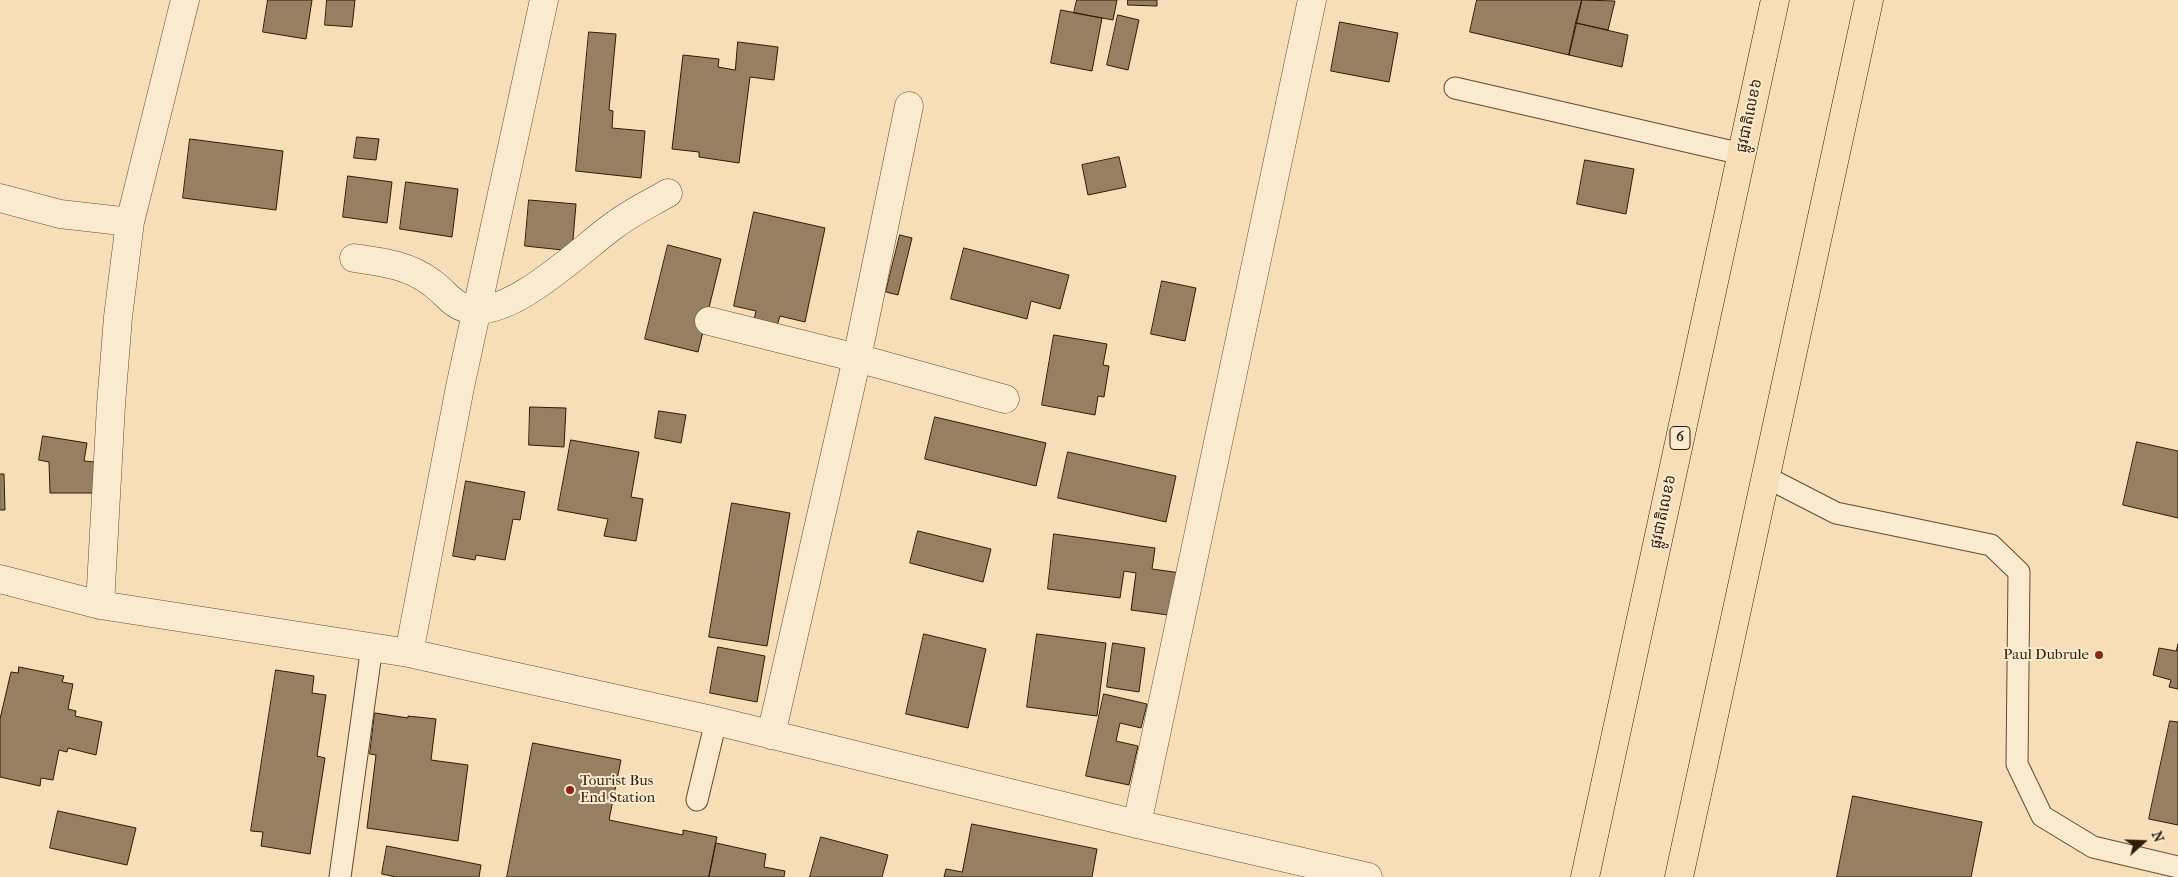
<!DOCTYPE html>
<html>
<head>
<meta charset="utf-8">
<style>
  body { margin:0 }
  #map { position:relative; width:2178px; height:877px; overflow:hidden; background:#f7deb7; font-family:"IM FELL French Canon",serif }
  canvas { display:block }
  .north { position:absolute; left:2118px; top:817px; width:50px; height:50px; -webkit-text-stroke:4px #faead0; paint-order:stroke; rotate:70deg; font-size:14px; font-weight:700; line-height:20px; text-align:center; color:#2f1b06 }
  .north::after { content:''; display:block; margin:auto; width:18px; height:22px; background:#2f1b06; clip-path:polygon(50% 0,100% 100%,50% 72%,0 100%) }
</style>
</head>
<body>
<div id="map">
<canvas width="2178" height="877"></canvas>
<div class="north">N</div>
</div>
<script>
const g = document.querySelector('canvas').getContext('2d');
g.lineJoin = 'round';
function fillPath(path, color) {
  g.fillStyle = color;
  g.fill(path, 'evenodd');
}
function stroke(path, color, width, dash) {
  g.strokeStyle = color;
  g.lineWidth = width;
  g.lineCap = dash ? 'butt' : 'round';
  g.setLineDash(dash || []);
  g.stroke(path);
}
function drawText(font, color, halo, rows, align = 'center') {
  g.font = font + ' "IM FELL French Canon","Noto Sans Khmer",serif';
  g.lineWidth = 4;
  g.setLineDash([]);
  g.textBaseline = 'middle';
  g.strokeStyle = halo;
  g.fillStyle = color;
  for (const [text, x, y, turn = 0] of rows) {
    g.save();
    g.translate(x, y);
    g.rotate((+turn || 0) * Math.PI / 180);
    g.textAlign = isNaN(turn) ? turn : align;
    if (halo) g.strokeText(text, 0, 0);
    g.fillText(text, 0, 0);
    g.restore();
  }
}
const building = new Path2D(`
  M268,0h44l-6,39 -43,-7z
  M327,0h28l-3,27 -27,-2z
  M1077,0h40l-4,20 -39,-7z
  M1128,0h29v6l-29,-1z
  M1477,0h105l-13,55 -99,-23z
  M1582,0l33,1 -7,29 -32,-7z
  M1061,10l41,8 -10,53 -41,-8z
  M1118,15l21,5 -11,50 -21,-5z
  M1340,22l58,11 -9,49 -58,-11z
  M1576,23l52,12 -6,32 -53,-12z
  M589,32l27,2 -7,76 4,1 -1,17 33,3 -4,47 -65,-7z
  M738,42l40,5 -4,33 -24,-3 -11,86 -40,-6v-5l-27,-3 11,-94 36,4 -1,8 17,3z
  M357,137l22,2 -3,21 -22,-2z
  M190,139l93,12 -7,59 -93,-12z
  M1119,157l7,30 -38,8 -6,-30z
  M1585,160l49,9 -8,45 -49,-10z
  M348,176l44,6 -5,41 -44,-6z
  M406,182l52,7 -6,48 -52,-8z
  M529,200l47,4 -4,47 -47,-5z
  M754,212l71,16 -20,94 -25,-6 -4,13 -23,-5 3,-13 -22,-5z
  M900,235l12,3 -14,57 -12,-3z
  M668,245l53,14 -23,93 -53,-13z
  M964,248l105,27 -9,34 -29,-8 -4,18 -76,-20z
  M1162,281l34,7 -11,53 -34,-7z
  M1054,335l53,9 -4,21 6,1 -5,31 -6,-1 -3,19 -53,-10z
  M530,407l36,1 -2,39 -35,-2z
  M659,411l27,4 -5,28 -26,-5z
  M935,417l111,26 -10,43 -111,-27z
  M43,436l44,7 -3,18 11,1v31h-45l-1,-31 -10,-2z
  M571,440l68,12 -8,45 12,2 -7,42 -32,-5 4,-17 -50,-9z
  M2137,442l41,9v67l-55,-13z
  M1068,452l108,24 -10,46 -108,-24z
  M0,474h4l1,36h-5z
  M466,481l59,11 -5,28 -7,-1 -8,41 -29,-5 -1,5 -22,-4z
  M732,503l58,10 -23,133 -58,-9z
  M918,531l73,18 -8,33 -73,-19z
  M1054,534l101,14 -3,21 29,4 -5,43 -45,-6 5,-37 -12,-2 -4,27 -72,-9z
  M924,634l62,15 -18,79 -62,-14z
  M1037,634l69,9 -9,73 -70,-9z
  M1113,643l32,5 -6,44 -32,-5z
  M2178,644v45l-9,-2 2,-7 -18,-5 6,-27 17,3z
  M718,647l47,9 -8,46 -47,-9z
  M19,667l45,9 -2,6 11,2 -5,25 8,2 -1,5 27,6 -6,33 -28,-7 -1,4 -8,-2 -6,30 -12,-2 -1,8 -40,-9v-58l11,-47 7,1z
  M276,670l38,6 -2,17 14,2 -9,61 8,2 -15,96 -49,-8 2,-14 -12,-1z
  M1104,694l43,10 -6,24 -21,-5 -4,18 22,5 -9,39 -43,-9z
  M375,713l33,5v-2l28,3 -5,41 37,5 -10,76 -91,-13 9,-73 -6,-1z
  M2170,721l8,1v103l-29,-6z
  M533,743l88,17 -12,60 74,15v-5l34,7 -8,40h-202z
  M1853,796l129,26 -11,55h-134z
  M58,811l78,17 -9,37 -77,-17z
  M972,824l125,25 -5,28h-148l2,-8 16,3z
  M821,837l67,18 -6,22h-72z
  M716,843l50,11 -2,13 21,4 -1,6h-75z
  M387,846l94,19 -2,12h-83l-14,-3z`);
fillPath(building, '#978062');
stroke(building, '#2f1b06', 1);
const service = new Path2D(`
  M1455,88l287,66
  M1766,477l70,36 155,32 28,27 -2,192 25,52 51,31 85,20
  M697,800l19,-79
  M340,877l32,-231`);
const minor = new Path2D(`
  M0,198l60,16 70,8
  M354,258c28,4 55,7 78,25 12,8 19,21 33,25 43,15 118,-61 151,-84 16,-12 35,-21 52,-31
  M709,321l148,37 148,41
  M0,579l100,26 309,48 307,68 421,103 231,53
  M100,605l11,-200 7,-88 12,-95 55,-222
  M409,653l51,-266 84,-387
  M771,735l86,-377 52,-252
  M1137,824l175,-824`);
const trunk = new Path2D(`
  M1585,877l190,-877
  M1679,877l190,-877`);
stroke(service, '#614c32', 23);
stroke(minor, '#614c32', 29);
stroke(trunk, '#2f1b06', 29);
stroke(service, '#faead0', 21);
stroke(minor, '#faead0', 28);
stroke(trunk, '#f7deb7', 28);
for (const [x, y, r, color] of [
  [2099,655,5,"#8f2418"],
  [570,790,5,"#8f2418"]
]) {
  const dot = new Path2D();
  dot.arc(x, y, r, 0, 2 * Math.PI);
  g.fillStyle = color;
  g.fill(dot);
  stroke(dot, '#faead0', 2);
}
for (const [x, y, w] of [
  [1680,438,20]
]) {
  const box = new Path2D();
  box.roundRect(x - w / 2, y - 11.5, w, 23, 4);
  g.fillStyle = '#faead0';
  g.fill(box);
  stroke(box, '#2f1b06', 1);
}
drawText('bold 14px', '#2f1b06', null, [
  ["6",1680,438]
]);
drawText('15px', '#2f1b06', '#faead0', [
  ["ផ្លូវជាតិលេខ៦",1750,116,-78],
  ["ផ្លូវជាតិលេខ៦",1664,512,-78]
]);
drawText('15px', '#2f1b06', '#faead0', [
  ["Paul Dubrule",2089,655],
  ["Tourist Bus",580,781,"left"],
  ["End Station",580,798,"left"]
], 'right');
</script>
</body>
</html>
